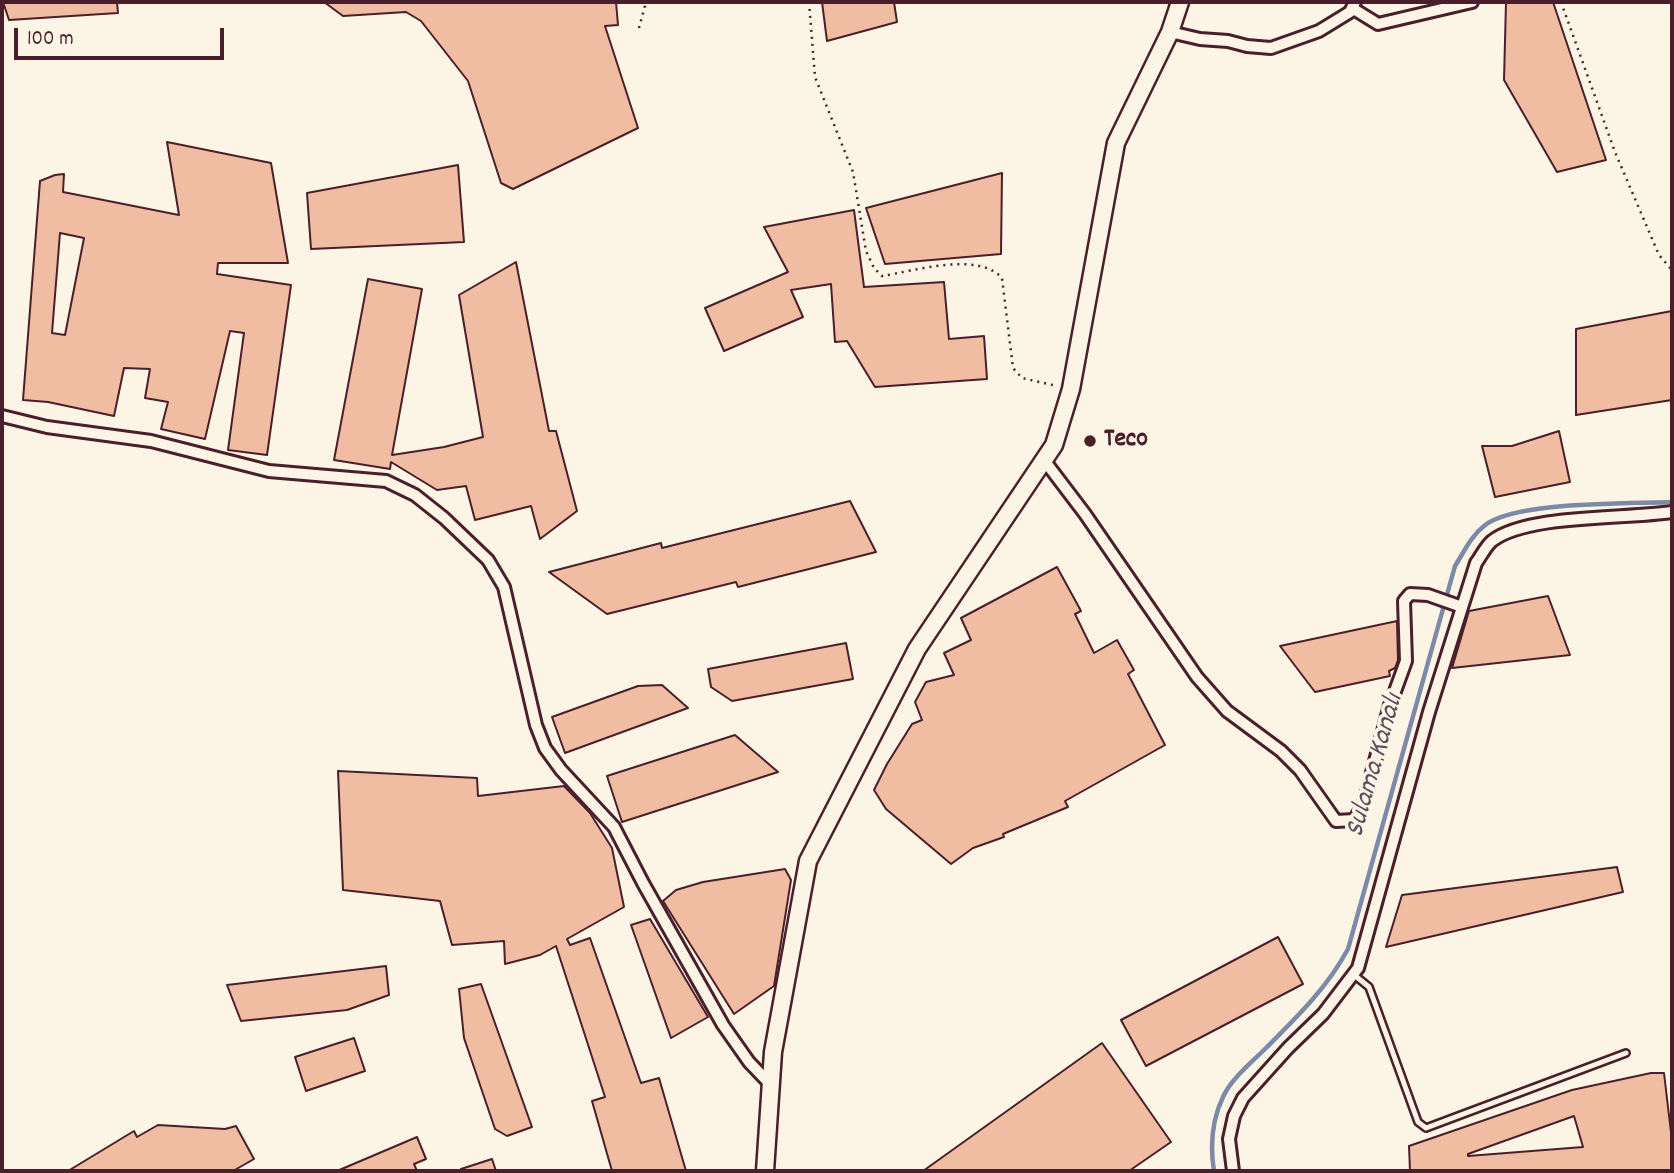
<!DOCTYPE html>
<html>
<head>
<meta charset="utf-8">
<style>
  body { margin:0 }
  #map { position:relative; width:1674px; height:1173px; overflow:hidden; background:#fcf5e5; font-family:Dekko,sans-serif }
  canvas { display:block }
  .frame { position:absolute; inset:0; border:4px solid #4a1f2b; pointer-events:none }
  .scale { position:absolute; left:14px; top:28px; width:210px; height:32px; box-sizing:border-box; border:4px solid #4a1f2b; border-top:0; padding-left:9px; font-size:21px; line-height:24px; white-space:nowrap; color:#4a1f2b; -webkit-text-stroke:5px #fcf5e5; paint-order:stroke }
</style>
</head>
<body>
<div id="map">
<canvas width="1674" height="1173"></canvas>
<div class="frame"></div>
<div class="scale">100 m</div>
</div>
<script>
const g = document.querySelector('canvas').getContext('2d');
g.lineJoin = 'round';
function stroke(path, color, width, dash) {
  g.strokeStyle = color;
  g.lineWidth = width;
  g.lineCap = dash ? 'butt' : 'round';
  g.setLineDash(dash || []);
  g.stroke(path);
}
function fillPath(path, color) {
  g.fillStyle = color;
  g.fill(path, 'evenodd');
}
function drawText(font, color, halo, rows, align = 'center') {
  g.font = font + ' Dekko,sans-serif';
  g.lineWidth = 7;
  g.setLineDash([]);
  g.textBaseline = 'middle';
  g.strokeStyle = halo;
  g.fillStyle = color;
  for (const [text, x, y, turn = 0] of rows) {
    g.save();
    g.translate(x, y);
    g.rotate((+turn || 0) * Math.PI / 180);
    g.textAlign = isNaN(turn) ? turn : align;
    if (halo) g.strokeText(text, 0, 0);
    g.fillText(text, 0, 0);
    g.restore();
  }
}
stroke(new Path2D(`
  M1214,1171c-4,-25 -2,-51 9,-74 8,-18 28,-34 43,-49 31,-31 61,-60 82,-99l107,-383c9,-14 16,-30 29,-40 30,-25 146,-22 188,-24`), '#7c8aa8', 4.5);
const building = new Path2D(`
  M3,2h114l1,11 -109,7z
  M324,2h292l2,23 -13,1 33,102 -125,61 -12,-6 -33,-102 -47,-60 -15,-9 -63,4z
  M822,2h72l3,20 -70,19z
  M1506,2h47l53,158 -49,12 -53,-92z
  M167,142l104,21 17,100h-70l-1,11 74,11 -24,170 -39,-5 16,-117 -14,-2 -25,108 -44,-10 7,-27 -23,-4 5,-29 -26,-1 -10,48 -66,-14 -25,-2 17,-219 15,-6 9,-1 -1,18 116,23zM60,233l24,5 -19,97 -13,-2z
  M458,165l6,77 -153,7 -4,-56z
  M1002,173l-1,81 -116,10 -19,-56z
  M854,210l10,77 80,-5 5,57 35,-3 3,43 -112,8 -28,-46 -12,1 -4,-58 -40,6 12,27 -79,34 -19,-43 83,-36 -24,-45z
  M516,262l33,169h7l21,80 -37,28 -9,-33 -56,14 -9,-34 -29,4 -46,-28 -1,7 -56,-9 34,-181 54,10 -30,166 52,-8 39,-10 -24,-142z
  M1672,311v89l-96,15v-86z
  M1559,431l11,51 -75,15 -13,-51h30z
  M850,501l26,51 -138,35 -2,-5 -129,32 -58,-42 112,-29 1,5z
  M1057,567l24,44 -6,3 19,39 23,-13 17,30 -6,4 37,71 -100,56 3,6 -65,27 1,3 -31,11 -22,16 -65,-55 -12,-19 13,-26 25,-40 10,-4 -7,-18 11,-20 28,-7 -10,-22 27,-13 -10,-22z
  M1548,596l22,59 -118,13 17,-57z
  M1397,621l1,39 -3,8 -6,3 1,5 -75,16 -35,-46z
  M846,643l7,36 -121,22 -21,-14 -3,-18z
  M662,685l26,23 -123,45 -13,-36 86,-31z
  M735,735l43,37 -156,50 -15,-46z
  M338,771l139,7 1,18 86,-10 26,27 22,35 12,59 -57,32 3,6 20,-7 51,145 18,-5 27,93h-74l-20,-70 13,-4 -49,-151 -16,9 -35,9 -1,-23 -52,4 -12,-44 -97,-11z
  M1617,867l6,25 -237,55 16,-52z
  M785,869l6,11 -17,106 -40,28 -71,-113 13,-11 27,-8z
  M650,919l58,98 -37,21 -40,-113z
  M1278,937l25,47 -157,82 -25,-46z
  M386,966l3,29 -42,15 -106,11 -14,-36z
  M481,984l51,143 -25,9 -12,-7 -31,-91 -5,-49z
  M354,1038l11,33 -59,20 -11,-34z
  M1102,1043l69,99 -42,29h-206z
  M1651,1073h13l8,68v30h-262l-1,-25 163,-56zM1574,1116l9,31 -115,9v-2z
  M158,1125l67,4 11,-3 18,33 -21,12h-165l66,-40 3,6z
  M417,1137l9,22 -12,5 3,7h-80z
  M492,1159l4,12h-35v-2z`);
fillPath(building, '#f0bca2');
stroke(building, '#4a1f2b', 2);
const lane = new Path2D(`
  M1353,974l16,13 49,135 8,6 200,-75`);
const street = new Path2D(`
  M1352,8l26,16 94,-22
  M1170,32l30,7 28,2 19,5 24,2 48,-17 31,-19 5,-10
  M2,416l45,11 104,14 118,30 117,10 29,14 29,23 44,42 16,27 32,138 9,23 16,22 53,57 29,56 80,142 26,37 22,23
  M1044,460l41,54 112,163 30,34 54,40 19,19 36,51 18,-1 9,-14 27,-101 16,-44 -2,-60 6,-7 18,1 34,12
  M1233,1171l-4,-32 5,-23 9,-18 45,-50 35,-34 35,-46 71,-256 47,-149c5,-7 10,-17 16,-22 35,-27 134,-22 180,-29`);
const secondary = new Path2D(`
  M765,1171l8,-119 35,-191 109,-212 137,-204 17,-56 45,-246 54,-111 10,-30`);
stroke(lane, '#4a1f2b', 10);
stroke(street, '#4a1f2b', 16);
stroke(secondary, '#4a1f2b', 21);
stroke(new Path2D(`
  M809,2l6,75 38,95 13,79 8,17 8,8c32,-5 96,-25 120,2l11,90 9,10 35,8
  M1561,2l54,150 44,103 13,15
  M639,28l7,-26`), '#4a1f2b', 2.5, [2, 5]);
stroke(lane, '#fcf5e5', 5);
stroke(street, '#fcf5e5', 10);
stroke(secondary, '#fcf5e5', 16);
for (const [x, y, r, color] of [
  [1090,441,7,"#4a1f2b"]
]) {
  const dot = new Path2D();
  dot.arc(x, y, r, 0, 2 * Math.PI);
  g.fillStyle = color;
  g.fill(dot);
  stroke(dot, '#fcf5e5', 2.5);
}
drawText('bold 26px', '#4a1f2b', '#fcf5e5', [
  ["Teco",1104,441]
], 'left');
drawText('italic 28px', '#5f4c5f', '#fcf5e5', [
  ["Sulama Kanalı",1377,766,-74]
]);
</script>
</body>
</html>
